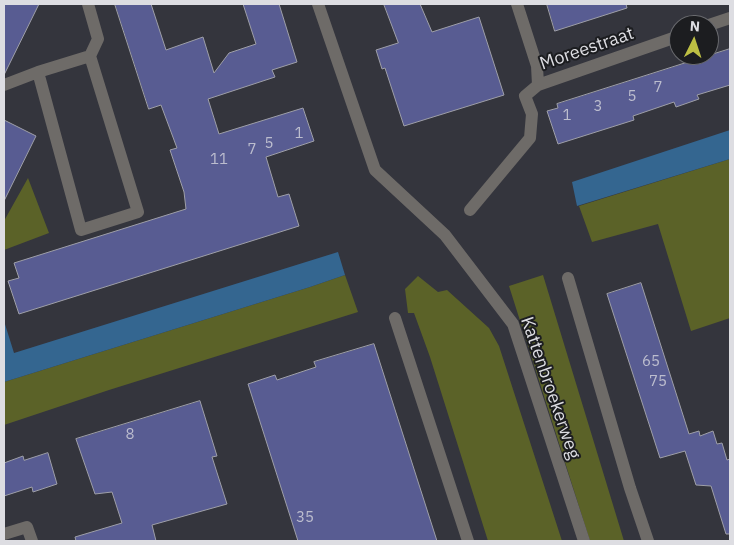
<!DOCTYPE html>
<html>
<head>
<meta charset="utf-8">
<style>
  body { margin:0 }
  #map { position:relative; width:734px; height:545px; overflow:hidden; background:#34353d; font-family:"IBM Plex Sans",sans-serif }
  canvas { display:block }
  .frame { position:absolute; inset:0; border:5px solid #dddde2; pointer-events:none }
  .north { position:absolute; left:669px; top:15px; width:50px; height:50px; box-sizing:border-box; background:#1c1d20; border:1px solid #696a6e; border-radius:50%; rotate:4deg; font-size:14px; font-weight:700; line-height:20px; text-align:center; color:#dddde2 }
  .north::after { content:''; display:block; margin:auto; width:18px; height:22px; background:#bdbf43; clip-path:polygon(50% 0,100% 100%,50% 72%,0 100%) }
</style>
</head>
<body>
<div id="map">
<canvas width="734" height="545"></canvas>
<div class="frame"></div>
<div class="north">N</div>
</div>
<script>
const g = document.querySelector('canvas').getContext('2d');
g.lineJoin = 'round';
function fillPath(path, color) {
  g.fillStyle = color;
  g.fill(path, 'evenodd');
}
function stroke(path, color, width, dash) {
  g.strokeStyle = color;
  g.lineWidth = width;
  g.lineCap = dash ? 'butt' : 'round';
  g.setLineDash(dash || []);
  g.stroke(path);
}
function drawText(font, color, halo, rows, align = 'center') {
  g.font = font + ' "IBM Plex Sans",sans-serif';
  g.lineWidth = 4;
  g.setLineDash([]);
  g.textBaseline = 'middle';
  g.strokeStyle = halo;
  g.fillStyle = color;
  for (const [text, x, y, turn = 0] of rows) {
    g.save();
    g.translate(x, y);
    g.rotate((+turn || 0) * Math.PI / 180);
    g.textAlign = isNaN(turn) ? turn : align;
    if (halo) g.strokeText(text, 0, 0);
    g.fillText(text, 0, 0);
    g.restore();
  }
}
fillPath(new Path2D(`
  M730,159v159l-39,13 -33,-107 -66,18 -13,-36z
  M28,178l21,55 -45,17v-29z
  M345,275l13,37 -249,78 -105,35v-43l306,-95z
  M543,275l81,266h-34l-81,-255z
  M418,276l20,16 9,-2 42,38 10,18 63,195h-74l-58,-184 -16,-44h-6l-3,-24z`), '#5b6228');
fillPath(new Path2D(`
  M730,130v29l-153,47 -5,-24z
  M338,252l7,23 -35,12 -306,95v-61l10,32z`), '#346690');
const building = new Path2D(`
  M4,4h35l-35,71z
  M115,4h36l15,46 37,-13 11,36 15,-20 27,-9 -13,-40h36l18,58 -25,8 3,7 -67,22 11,35 84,-26 11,33 -48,16 12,40 11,-3 10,32 -280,88 -11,-33 11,-3 -5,-15 172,-54 -2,-17 -14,-42 7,-2 -16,-43 -12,4z
  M384,4h36l12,28 47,-15 25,78 -100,31 -19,-58 -3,1 -6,-19 22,-7z
  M547,4h79l1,4 -72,23z
  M730,49v36l-33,10 2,4 -23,8 -2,-5 -41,14 1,4 -76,24 -11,-33 11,-3 -1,-4z
  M4,120l32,16 -32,65z
  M641,283l48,151 10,-3 1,5 13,-5 4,13 5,-1 5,17 3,-1v75h-4l-15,-48 -15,-1 -11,-34 -25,7 -53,-164z
  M374,344l63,197h-139l-50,-157 27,-9 2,5 39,-13 -2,-5z
  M200,401l17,55 -5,1 15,47 -75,21 4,16h-80l-1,-4 47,-14 -10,-31 -17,2 -19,-55z
  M48,453l9,31 -24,8 -1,-5 -28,9v-33l19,-7 1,4z`);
fillPath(building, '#585c92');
stroke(building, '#9e9fa8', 1);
stroke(new Path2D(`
  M88,4l10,35 -8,17
  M517,4l20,62 1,19
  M709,25l21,-7
  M90,56l48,156 -57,18 -43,-158z
  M4,85l34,-13
  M470,210l60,-72 2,-24 -7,-18 13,-11 141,-49
  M568,278l62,210 18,53
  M395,318l73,223
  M4,534l23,-7 5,14`), '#6e6b68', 12);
stroke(new Path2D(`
  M318,4l57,166 70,65 68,89 71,217`), '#6e6b68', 12);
drawText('15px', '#bcbdce', null, [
  ["7",658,88],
  ["5",632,97],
  ["3",598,107],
  ["1",567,116],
  ["1",299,134],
  ["5",269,144],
  ["7",252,150],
  ["11",219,160],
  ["65",651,362],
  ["75",658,382],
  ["8",130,435],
  ["35",305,518]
]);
drawText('18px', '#dddde2', '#1c1d20', [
  ["Moreestraat",587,49,-19],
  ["Kattenbroekerweg",550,388,71]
]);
</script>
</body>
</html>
